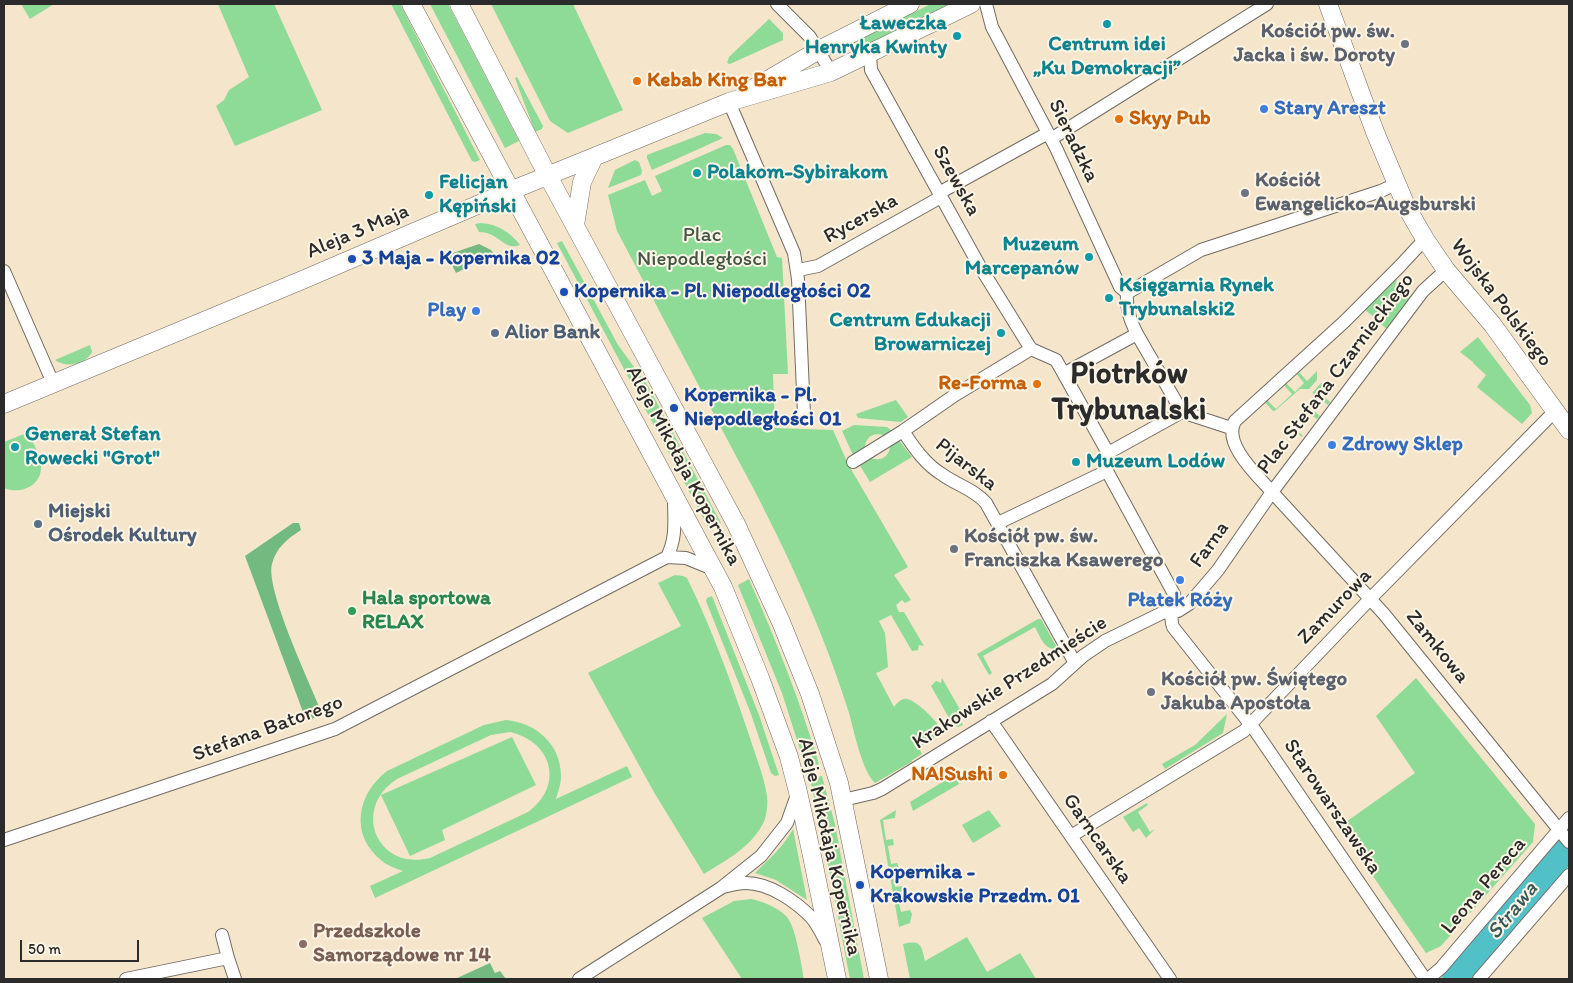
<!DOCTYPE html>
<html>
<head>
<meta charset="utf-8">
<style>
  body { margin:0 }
  #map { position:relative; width:1573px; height:983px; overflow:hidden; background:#f5e5ca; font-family:Itim,sans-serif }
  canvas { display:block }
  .frame { position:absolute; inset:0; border:5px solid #2b2b2b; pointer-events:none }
  .scale { position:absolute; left:20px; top:940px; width:119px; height:22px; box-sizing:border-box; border:2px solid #2b2b2b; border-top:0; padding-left:6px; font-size:15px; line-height:18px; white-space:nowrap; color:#2b2b2b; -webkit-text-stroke:4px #fcf5e5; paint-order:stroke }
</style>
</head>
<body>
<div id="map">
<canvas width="1573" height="983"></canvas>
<div class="frame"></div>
<div class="scale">50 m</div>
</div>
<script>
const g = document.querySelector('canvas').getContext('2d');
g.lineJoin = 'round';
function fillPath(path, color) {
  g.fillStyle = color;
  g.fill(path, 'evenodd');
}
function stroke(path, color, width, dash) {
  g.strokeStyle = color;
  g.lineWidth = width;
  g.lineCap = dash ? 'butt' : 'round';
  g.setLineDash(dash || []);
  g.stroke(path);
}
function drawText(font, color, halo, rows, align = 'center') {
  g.font = font + ' Itim,sans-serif';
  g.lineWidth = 4;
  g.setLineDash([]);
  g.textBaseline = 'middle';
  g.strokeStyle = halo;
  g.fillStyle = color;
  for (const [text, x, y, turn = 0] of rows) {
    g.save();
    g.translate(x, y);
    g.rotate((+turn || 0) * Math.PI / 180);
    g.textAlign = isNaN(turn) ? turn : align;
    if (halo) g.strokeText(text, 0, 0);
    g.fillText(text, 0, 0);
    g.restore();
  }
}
fillPath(new Path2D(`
  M21,4h33l-24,15z
  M218,4h56l48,106 -87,36 -19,-40 8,-6 5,-10 20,-13z
  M391,4h9l80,156 -5,2 -3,-1z
  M430,4h18l71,137 -14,7z
  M491,4h82l50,106 -55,23 -18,-12z
  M931,4h16l1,2 -91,46 -5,-9z
  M769,19l14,14v7l-53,24 -3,-1 2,-6z
  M517,77l26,49 -1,3 -7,3 -20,-54z
  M705,133l11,1 7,4 -71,32 -5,-12v-3z
  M726,145h4l3,4 44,108 5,1 6,116h-15l2,54 58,2 15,34 60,103 -14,8 17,25 -6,3 -3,-3 -6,5 3,7h5l20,34 -5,-1 -1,5 -6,1 -21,-36 -12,6 6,12 3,34 -9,5 -3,1 18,34c3,-4 8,-9 13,-8 10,2 33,24 35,33l-19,13 -5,1 4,8 -11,7h2l-38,22c-13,-12 -21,-52 -26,-70 -28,-90 -69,-176 -113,-257l-119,-225 -9,-36 37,-15 7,16 10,-5 -7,-15z
  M635,160l4,2 3,9 -1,4 -33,13 7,-18z
  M481,223c16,1 29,9 39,22 -12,5 -18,-5 -28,-10 -4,-2 -8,-3 -13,-3l-4,-8z
  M562,241l56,104 30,41 73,137 -12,6 -152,-286z
  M1397,279l-2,8 1,6 -22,24 -9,-7z
  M1412,294l-25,35 -10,-8 22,-26 5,2z
  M1478,337l52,68 2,8 -10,11 -45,-37 9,-12 -13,-12v-1l-13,-10z
  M90,345l2,7c-7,13 -26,16 -37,8z
  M1298,371l9,10 10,-10v9l-8,9h-9l-24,21 -3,1 -9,-10 2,-2 10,10 16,-15 -9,-10 2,-2 10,10 9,-9 -8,-10z
  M1321,383l8,1 -8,10 9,8 -2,3 -9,-7 -9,10 10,8 -3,3 -10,-7 -13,16 9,8 -1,1 -9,-7v-3l20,-25v-10z
  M896,400l12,17 -7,5 -43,-4 -2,-4z
  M854,425l33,2 6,5 -7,4c-12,-5 -22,1 -21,14l-11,7 -12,-26z
  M24,434l6,2c4,9 11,20 11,30 1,20 -21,29 -37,22v-46z
  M898,439l14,18 -42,25 -11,-18 10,-7c12,6 22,-1 21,-14z
  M675,575l8,1 4,2c25,51 45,106 63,160 6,19 14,38 17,58 1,7 0,16 -2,23 -10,26 -40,42 -61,55l-49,-80 -67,-121 93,-47 -23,-43z
  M749,579c27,61 51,122 70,185l-13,4 -24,-75 -44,-108z
  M712,596l47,119 20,60 -4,1 -4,-3 -20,-59 -45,-113 1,-3z
  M1038,619h3l18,32c-16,-3 -17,-11 -24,-24l-52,29 9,17 -3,2 -12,-21z
  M942,678l20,35v2l-3,2 4,8 -5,2 -5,-2 -22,-39 5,-5 5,2z
  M1416,678l119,146 -2,18 -92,104 -15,7 -87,-126 76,-54 -39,-57z
  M1227,714l-4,19 -58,36 -3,-5 33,-19z
  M506,720c30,3 55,24 55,56 0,8 -3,16 -5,23l71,-33 5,11 -257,121 -5,-12 33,-15c-8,-3 -15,-5 -21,-10 -33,-26 -25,-67 5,-90l97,-46zM510,732c43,10 54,54 18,80l-98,46c-53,13 -79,-49 -33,-79l94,-44z
  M512,737l24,48 -94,45 3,10 -35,16 -29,-61z
  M954,775l5,9 -46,27 -3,-9z
  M822,776l13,48 29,155h-14l-29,-150 -11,-50z
  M1147,803l1,2 -10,7 12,20 5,-3 -9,9 -7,-10 -6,4 -10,-15z
  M896,810l-1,8 -12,2 3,20 7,-1 1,6 -6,1 3,18 6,-1 2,5 -7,2 3,17 7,-1 1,5 -6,2 4,19 9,-2 2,4 -2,9 -11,4 -19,-107z
  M989,810l12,16 -28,17 -11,-18z
  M793,829l14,71 -31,-20 -21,-7c14,-14 29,-27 38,-44z
  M1552,847l3,4 -106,128h-6l-3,-3z
  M751,899c11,2 26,8 35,17 10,10 15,48 18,63h-62l-40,-61 32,-17z
  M967,937l20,35 33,-19 16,26h-126l-7,-35c18,-4 18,0 22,17z`), '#8eda97');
fillPath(new Path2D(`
  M479,244l12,6 3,4 -38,19 -9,-18z
  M293,523h6l2,7c-14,9 -25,18 -29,34 -7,25 38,119 49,147l-3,5 -10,5 -2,-1 -61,-164z
  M490,963l5,10 5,-2 6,8h-51z`), '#72ba80');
stroke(new Path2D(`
  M1457,979l112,-136`), '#51c0c7', 29);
const street = new Path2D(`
  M777,4l33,33 21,35
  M986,4l6,23 64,121 64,139 7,6
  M870,54l1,16 108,195 52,84
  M729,102l65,151 4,26 6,135
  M1051,139l216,-135
  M939,193l109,-60
  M1425,239l-25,27 -56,56 -109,99c-13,23 23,55 37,71l151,-201 23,-21
  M798,270l20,-4 123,-69
  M4,271l49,112
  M1127,293l74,-43 180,-59 15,-7
  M1137,334l45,78 49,16
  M1031,349l25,11 52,93 -1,18
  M1065,373l72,-39c-7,-14 -11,-25 -10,-41
  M903,431c11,17 23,34 40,44 14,10 32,15 43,28l89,160
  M1108,453l74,-41
  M853,462l50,-31 52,-36 76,-46
  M1107,471l67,123c3,13 -6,19 -1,33l81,102 171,250
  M998,523l109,-52
  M667,557c10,-20 7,-37 7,-59
  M991,721l179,258
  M843,800l30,-7 9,-4 170,-105 31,-28 22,-15 57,-28 16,-2 11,-7 29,-34 54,-78 112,122 185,228
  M1071,836l173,-105 126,-132 185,-188
  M4,840l331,-111 332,-172 19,1 27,11
  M723,887c8,-2 15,-4 23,-4 23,0 49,18 65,34 6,7 10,15 14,23
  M222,935l6,23
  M126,979l102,-21 7,21
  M579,979l142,-91 40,-32 26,-33 11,-31
  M1428,979l13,-11 128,-150
  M1479,979l90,-104`);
const secondary = new Path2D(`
  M411,4l312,583 37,91 29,79 9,35 13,59 26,128
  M459,4l89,172 188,348 45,98 29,72 29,89 40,196
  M1328,4l47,128 32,76 18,31 21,31 46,54 77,106
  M754,88l65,-38 91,-46
  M575,225l7,-43 12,-25
  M4,404l296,-123 210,-90 219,-89 102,-30 140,-68`);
stroke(street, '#726c63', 14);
stroke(secondary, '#726c63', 19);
stroke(street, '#fff', 12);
stroke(secondary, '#fff', 18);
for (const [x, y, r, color] of [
  [1107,24,5,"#0f9aa8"],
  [957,36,5,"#0f9aa8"],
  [1405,44,5,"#6b7280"],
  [637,81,5,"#e8710a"],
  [1264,109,5,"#3f7fe0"],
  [1119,119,5,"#e8710a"],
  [697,173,5,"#0f9aa8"],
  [1245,193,5,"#6b7280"],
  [429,195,5,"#0f9aa8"],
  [1089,257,5,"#0f9aa8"],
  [352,259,5,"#1a4fb4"],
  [564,292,5,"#1a4fb4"],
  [1109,298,5,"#0f9aa8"],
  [476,311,5,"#3f7fe0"],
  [495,333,5,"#5c6f8a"],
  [1001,333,5,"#0f9aa8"],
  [1037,384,5,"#e8710a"],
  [674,408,5,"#1a4fb4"],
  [1332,445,5,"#3f7fe0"],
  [15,447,5,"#0f9aa8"],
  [1076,462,5,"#0f9aa8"],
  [38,524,5,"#5c6f8a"],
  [954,549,5,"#6b7280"],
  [1180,580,5,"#3f7fe0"],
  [352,611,5,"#2e9e5b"],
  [1151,692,5,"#6b7280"],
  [1003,775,5,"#e8710a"],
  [860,885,5,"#1a4fb4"],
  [303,944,5,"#8d6e63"]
]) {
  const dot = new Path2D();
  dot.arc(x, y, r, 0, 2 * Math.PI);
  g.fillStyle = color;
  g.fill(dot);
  stroke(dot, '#fcf5e5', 2);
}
drawText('bold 21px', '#0d838f', '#fcf5e5', [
  ["Ławeczka",947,24,"right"],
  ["Henryka Kwinty",947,48,"right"],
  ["Centrum idei",1107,45,"center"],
  ["„Ku Demokracji”",1107,69,"center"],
  ["Polakom-Sybirakom",707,173],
  ["Felicjan",439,183],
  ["Kępiński",439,207],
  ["Muzeum",1079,245,"right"],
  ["Marcepanów",1079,269,"right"],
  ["Księgarnia Rynek",1119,286],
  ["Trybunalski2",1119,310],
  ["Centrum Edukacji",991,321,"right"],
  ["Browarniczej",991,345,"right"],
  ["Generał Stefan",25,435],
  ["Rowecki \"Grot\"",25,459],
  ["Muzeum Lodów",1086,462]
], 'left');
drawText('bold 21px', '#5b616d', '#fcf5e5', [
  ["Kościół pw. św.",1395,32,"right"],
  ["Jacka i św. Doroty",1395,56,"right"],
  ["Kościół",1255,181],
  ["Ewangelicko-Augsburski",1255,205],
  ["Kościół pw. św.",964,537],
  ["Franciszka Ksawerego",964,561],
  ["Kościół pw. Świętego",1161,680],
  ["Jakuba Apostoła",1161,704]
], 'left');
drawText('bold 21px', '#c56008', '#fcf5e5', [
  ["Kebab King Bar",647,81],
  ["Skyy Pub",1129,119],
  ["Re-Forma",1027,384,"right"],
  ["NA!Sushi",993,775,"right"]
], 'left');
drawText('bold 21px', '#366cbe', '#fcf5e5', [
  ["Stary Areszt",1274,109],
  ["Play",466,311,"right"],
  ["Zdrowy Sklep",1342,445],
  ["Płatek Róży",1180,601,"center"]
], 'left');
drawText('21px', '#2b2b2b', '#fcf5e5', [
  ["Sieradzka",1073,141,64],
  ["Szewska",956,181,61],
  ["Rycerska",861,219,-29],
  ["Aleja 3 Maja",358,232,-23],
  ["Wojska Polskiego",1501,303,53],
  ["Plac Stefana Czarnieckiego",1336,374,-53],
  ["Pijarska",966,465,38],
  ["Aleje Mikołaja Kopernika",683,466,62],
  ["Farna",1210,545,-54],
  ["Zamurowa",1335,607,-46],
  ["Zamkowa",1437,647,51],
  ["Krakowskie Przedmieście",1010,683,-33],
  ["Stefana Batorego",268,729,-20],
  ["Starowarszawska",1332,807,56],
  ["Garncarska",1097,839,55],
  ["Aleje Mikołaja Kopernika",829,847,77],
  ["Leona Pereca",1484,886,-50]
]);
drawText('21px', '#445746', '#fcf5e5', [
  ["Plac",702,236],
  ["Niepodległości",702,260]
]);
drawText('bold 21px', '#164399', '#fcf5e5', [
  ["3 Maja - Kopernika 02",362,259],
  ["Kopernika - Pl. Niepodległości 02",574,292],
  ["Kopernika - Pl.",684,396],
  ["Niepodległości 01",684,420],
  ["Kopernika -",870,873],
  ["Krakowskie Przedm. 01",870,897]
], 'left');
drawText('bold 21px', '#4e5e75', '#fcf5e5', [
  ["Alior Bank",505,333],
  ["Miejski",48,512],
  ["Ośrodek Kultury",48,536]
], 'left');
drawText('bold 21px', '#27864d', '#fcf5e5', [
  ["Hala sportowa",362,599],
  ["RELAX",362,623]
], 'left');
drawText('bold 21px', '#785e54', '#fcf5e5', [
  ["Przedszkole",313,932],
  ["Samorządowe nr 14",313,956]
], 'left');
drawText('italic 22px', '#36585a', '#fcf5e5', [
  ["Strawa",1513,911,-51]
]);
drawText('bold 31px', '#2b2b2b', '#fcf5e5', [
  ["Piotrków",1129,375],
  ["Trybunalski",1129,411]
]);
</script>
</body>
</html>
